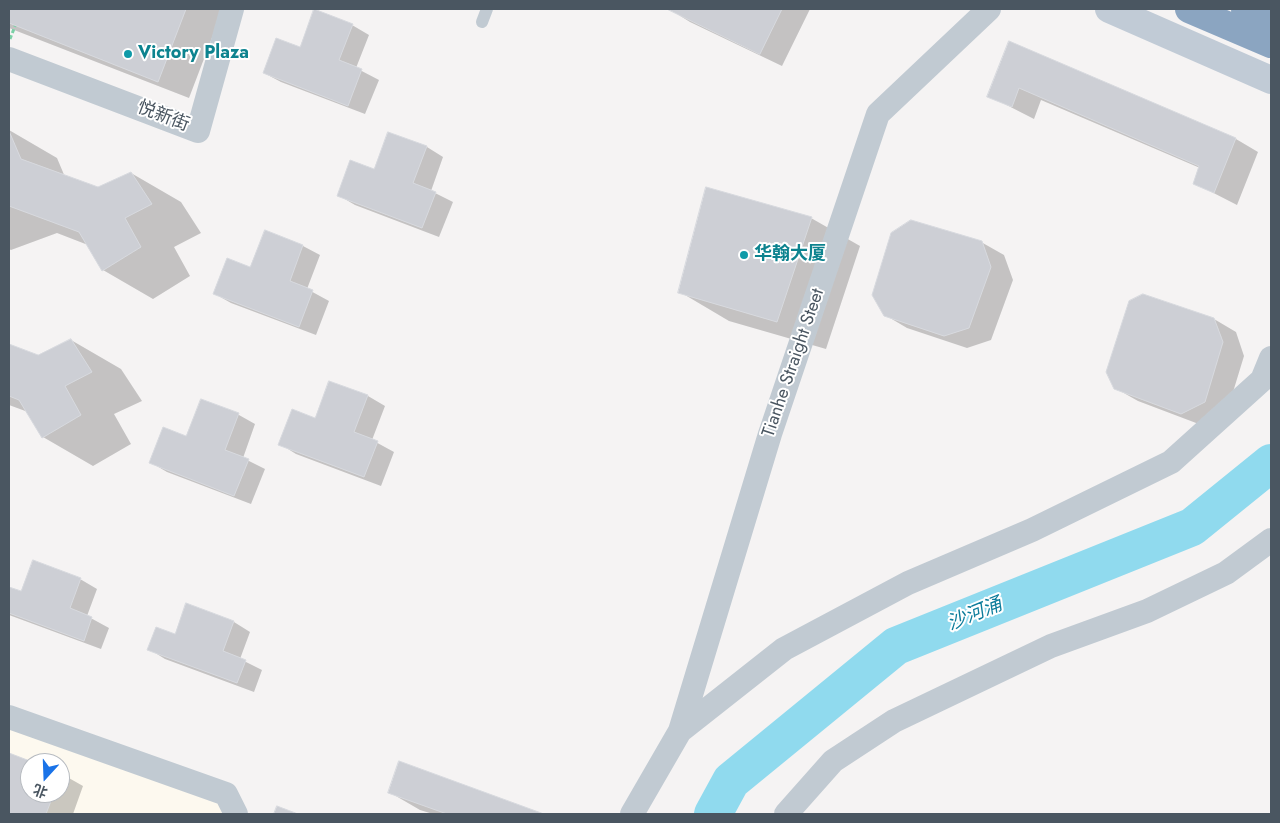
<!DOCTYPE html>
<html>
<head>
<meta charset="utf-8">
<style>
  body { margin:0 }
  #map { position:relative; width:1280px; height:823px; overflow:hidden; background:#f5f3f3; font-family:Jost,"Noto Sans SC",sans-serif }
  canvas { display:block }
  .frame { position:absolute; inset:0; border:10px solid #4a5661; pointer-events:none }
  .north { position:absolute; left:20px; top:753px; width:50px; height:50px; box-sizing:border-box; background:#fff; border:1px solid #b7bbc0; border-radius:50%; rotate:200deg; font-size:14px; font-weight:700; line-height:20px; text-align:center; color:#4a5661 }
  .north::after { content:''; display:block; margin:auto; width:18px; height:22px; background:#1a73e8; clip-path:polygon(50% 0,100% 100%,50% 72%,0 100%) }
</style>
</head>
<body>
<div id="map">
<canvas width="1280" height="823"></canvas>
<div class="frame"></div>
<div class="north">北</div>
</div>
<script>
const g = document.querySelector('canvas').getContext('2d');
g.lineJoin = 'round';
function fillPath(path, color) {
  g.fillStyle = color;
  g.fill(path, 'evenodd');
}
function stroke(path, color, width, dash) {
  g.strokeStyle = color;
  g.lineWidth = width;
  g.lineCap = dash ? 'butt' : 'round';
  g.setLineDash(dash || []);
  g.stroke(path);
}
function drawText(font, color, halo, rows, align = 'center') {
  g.font = font + ' Jost,"Noto Sans SC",sans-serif';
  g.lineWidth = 4;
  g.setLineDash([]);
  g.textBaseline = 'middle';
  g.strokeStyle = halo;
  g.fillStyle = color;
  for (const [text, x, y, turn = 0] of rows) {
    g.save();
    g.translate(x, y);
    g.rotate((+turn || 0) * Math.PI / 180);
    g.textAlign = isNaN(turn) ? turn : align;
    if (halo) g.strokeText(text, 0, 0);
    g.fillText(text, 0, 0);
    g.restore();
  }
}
fillPath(new Path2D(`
  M9,728l208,73 7,13h-215zM30,763h30v30h-30z`), '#fdf9ef');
fillPath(new Path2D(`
  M9,9h214l-34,89 -180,-70z
  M669,9h141l-28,57 -92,-44z
  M352,25l17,10 -13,33 23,12 -14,34 -84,-32 -17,-9 37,-25z
  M1010,42l226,97 22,13 -21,53 -43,-22 6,-15 -159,-68 -7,19 -45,-23z
  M9,130l48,28 8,19 33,12 33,-16 50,29 20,31 -27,14 16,29 -37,23 -50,-29 -15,-25 -31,-12 -46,17 -2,-1z
  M389,133l38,14 16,10 -12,34 22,11 -14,35 -84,-32 -17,-10 37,-24z
  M811,218l49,28 -34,103 -97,-28 -49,-29z
  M265,231l38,15 17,9 -13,34 22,12 -13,34 -85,-32 -16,-9 36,-25z
  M981,242l23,13 9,25 -22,60 -24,8 -60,-20 -22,-13z
  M1214,319l22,13 8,24 -18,59 -22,11 -66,-25 -23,-13z
  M71,340l50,29 21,32 -28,13 17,30 -38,22 -50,-29 -15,-25 -19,-7v-59l29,10z
  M330,382l38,14 17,10 -13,34 22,12 -13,34 -85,-32 -16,-10 36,-24z
  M201,400l38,15 16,9 -12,34 22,11 -14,35 -84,-32 -17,-10 37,-24z
  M80,579l17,10 -10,27 22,12 -8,21 -92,-34v-27l13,5z
  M187,605l47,17 16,10 -10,27 22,11 -8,22 -89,-33 -16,-10 27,-13z
  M9,755l22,8 -1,30h30v-20l23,13 -10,28h-64z
  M400,763l140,51h-107l-13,-4 -31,-18z`), '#0003');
stroke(new Path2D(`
  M713,814l18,-33 165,-135 296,-119 79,-64`), '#90daee', 38);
const building = new Path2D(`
  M9,9h177l-28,73 -149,-59z
  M314,9l39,15 -14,36 23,9 -14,37 -85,-33 13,-35 24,9z
  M667,9h115l-22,45z
  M1009,41l227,97 -22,55 -21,-9 6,-18 -180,-78 -7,19 -25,-10z
  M9,131l12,28 77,28 33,-15 21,32 -27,14 16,29 -39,24 -23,-39 -70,-26z
  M388,132l39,14 -14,37 23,9 -14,36 -85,-32 13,-36 24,9z
  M706,187l106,30 -35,105 -99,-29z
  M911,220l71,21 9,26 -22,61 -25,8 -60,-20 -12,-21 19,-62z
  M265,230l38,15 -13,36 23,9 -14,37 -86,-33 14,-36 23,9z
  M1143,294l71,24 9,24 -18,60 -24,12 -67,-25 -8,-17 23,-71z
  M71,339l21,33 -27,14 16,29 -39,23 -23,-38 -10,-4v-52l29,11z
  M329,381l39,14 -14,37 24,9 -14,36 -86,-32 14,-36 23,9z
  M201,399l38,14 -14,37 24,9 -15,37 -85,-33 14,-36 23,9z
  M33,560l48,18 -11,30 22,9 -8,24 -75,-28v-26l12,4z
  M186,603l48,18 -11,30 23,9 -9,23 -90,-33 9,-23 19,7z
  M9,753l26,10h-5v30h24l-8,21h-37z
  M399,761l145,53h-97l-59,-21z
  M277,806l21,8h-24z`);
fillPath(building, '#cdcfd5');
stroke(building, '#d7d9de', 1);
stroke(new Path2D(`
  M10,39l5,-13`), '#7ad0a6', 3, [4, 2.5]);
stroke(new Path2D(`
  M482,22l5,-13`), '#c1cad2', 12);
stroke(new Path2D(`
  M9,59l189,72 34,-122
  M9,717l217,77 10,20
  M680,731l90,-297 108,-320 111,-105
  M632,814l48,-83 104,-82 124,-66 124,-53 139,-68 91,-82 9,-22
  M786,814l47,-53 61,-40 157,-75 96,-35 79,-38 45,-33`), '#c1cad2', 24);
stroke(new Path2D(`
  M1109,9l162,71`), '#c1cbd6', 28);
stroke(new Path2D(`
  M1189,9l82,35
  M1245,9l26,11`), '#8ba5c1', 28);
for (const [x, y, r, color] of [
  [128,54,5,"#0f9aa8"],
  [744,255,5,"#0f9aa8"]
]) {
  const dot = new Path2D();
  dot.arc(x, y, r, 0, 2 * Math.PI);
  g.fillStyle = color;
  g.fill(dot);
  stroke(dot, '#fff', 2);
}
drawText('bold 18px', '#0d838f', '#fff', [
  ["Victory Plaza",138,54],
  ["华翰大厦",754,255]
], 'left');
drawText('18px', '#4a5661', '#fff', [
  ["悦新街",163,117,21],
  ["Tianhe Straight Steet",794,363,-71]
]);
drawText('italic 19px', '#0c7c9b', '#fff', [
  ["沙河涌",975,615,-22]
]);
</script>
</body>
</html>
